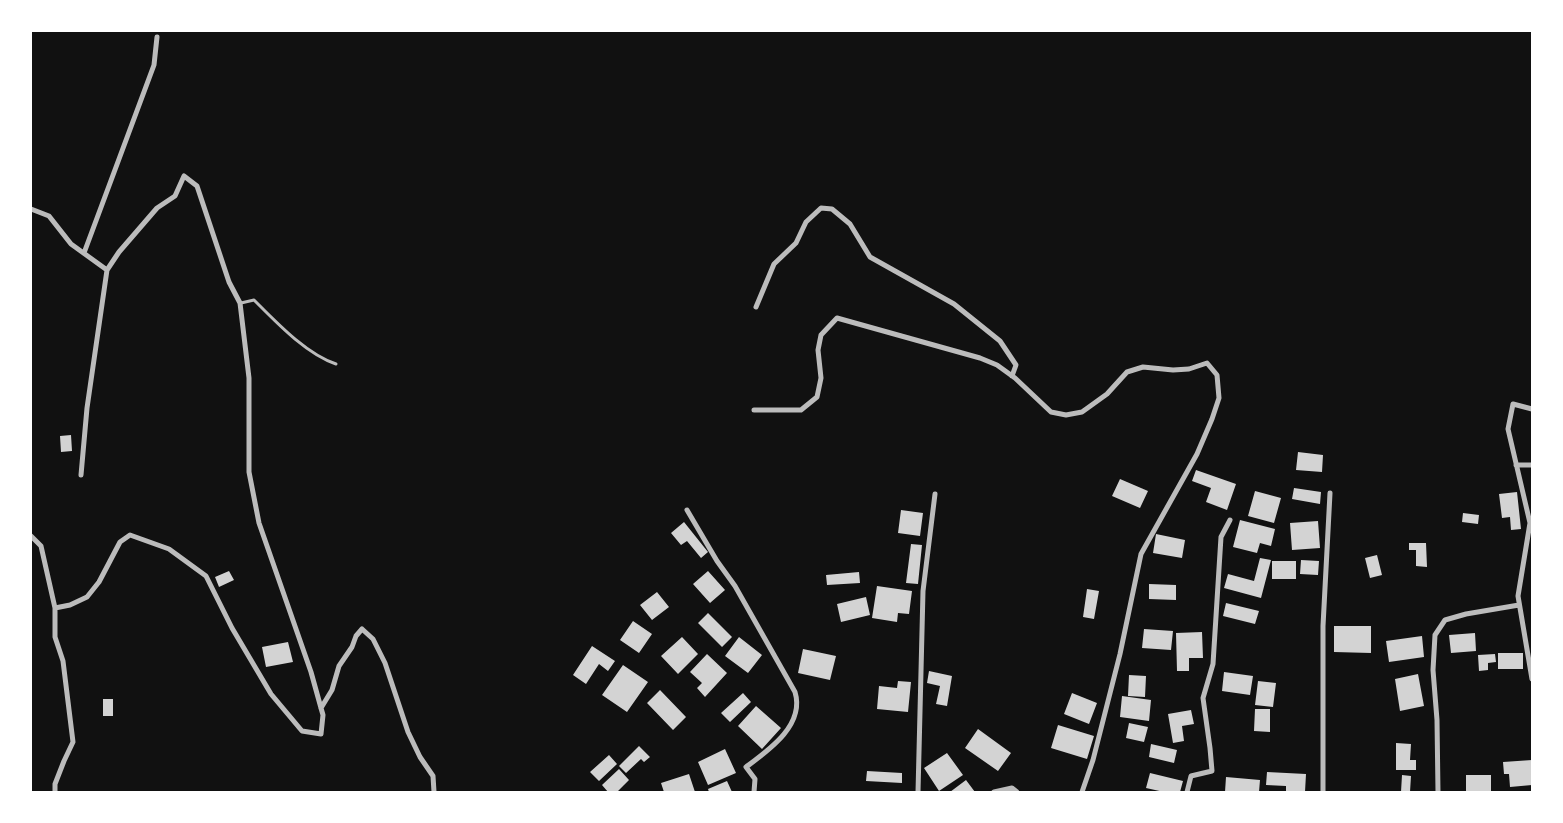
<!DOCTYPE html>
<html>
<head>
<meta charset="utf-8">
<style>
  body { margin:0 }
  #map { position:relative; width:1563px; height:823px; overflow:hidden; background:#111; font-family:Commissioner,sans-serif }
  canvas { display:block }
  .frame { position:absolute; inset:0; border:32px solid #fff; pointer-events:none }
</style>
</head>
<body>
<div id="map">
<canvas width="1563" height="823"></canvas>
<div class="frame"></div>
</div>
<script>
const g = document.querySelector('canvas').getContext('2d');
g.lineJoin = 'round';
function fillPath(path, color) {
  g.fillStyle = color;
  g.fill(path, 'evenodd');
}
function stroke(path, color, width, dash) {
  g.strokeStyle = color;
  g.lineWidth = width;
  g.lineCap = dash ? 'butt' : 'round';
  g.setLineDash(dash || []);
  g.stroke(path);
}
fillPath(new Path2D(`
  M71,435l1,16 -11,1 -1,-16z
  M1298,452l25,3 -1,17 -26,-2z
  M1196,470l40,14 -9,26 -21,-8 5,-14 -19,-7z
  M1120,479l28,12 -8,17 -28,-12z
  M1294,488l27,4 -1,12 -28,-5z
  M1255,491l26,7 -7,25 -26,-7z
  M1517,492l4,37 -10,1 -1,-13 -8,1 -3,-24z
  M901,510l22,3 -3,23 -22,-3z
  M1463,513l16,2 -1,9 -16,-2z
  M1240,520l35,9 -4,17 -11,-3 -3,10 -24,-6z
  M1318,521l2,27 -28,2 -2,-27z
  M684,522l24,30 -7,6 -14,-17 -6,4 -10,-12z
  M1156,534l29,6 -3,18 -29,-5z
  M1409,543h17l1,24 -11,-1v-16h-7z
  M911,544l11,1 -4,39 -12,-1z
  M1377,555l5,20 -12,3 -5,-20z
  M1260,558l11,2 -10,38 -37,-10 4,-14 26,7z
  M1301,560l18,1 -1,14 -18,-1z
  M1272,561h24v18h-24z
  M229,571l5,9 -15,7 -4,-10z
  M708,571l17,19 -15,13 -17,-19z
  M859,572l1,11 -33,2 -1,-10z
  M1149,584l27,1v15l-27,-1z
  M877,586l35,5 -3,23 -11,-1 -1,9 -25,-4z
  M1087,589l12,2 -5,28 -11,-2z
  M657,592l12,15 -17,13 -12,-15z
  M866,597l4,18 -29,7 -4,-18z
  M1226,603l33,8 -4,13 -32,-8z
  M708,613l24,24 -10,10 -24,-24z
  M633,621l19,13 -13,19 -19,-13z
  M1334,626h37v27l-37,-1z
  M1144,629l29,2 -2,19 -29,-2z
  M1202,632l1,26h-14v13h-12l-1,-38z
  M1475,633l1,18 -25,2 -2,-18z
  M1422,636l2,21 -35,5 -3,-21z
  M682,637l16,17 -20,20 -17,-18z
  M739,637l23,18 -14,18 -23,-17z
  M288,642l5,20 -27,5 -4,-20z
  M592,646l23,15 -7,10 -9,-7 -13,20 -13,-9z
  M803,649l33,7 -6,24 -32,-7z
  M1498,653h25v16h-25z
  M707,654l20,19 -22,24 -8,-9 5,-5 -12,-11z
  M1495,654l1,8 -8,1v7l-9,1 -1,-16z
  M623,665l25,17 -21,30 -25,-17z
  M929,671l23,5 -5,30 -11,-2 4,-18 -13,-3z
  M1224,672l29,4 -3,19 -28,-4z
  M1418,674l6,32 -24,5 -5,-32z
  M1129,675l17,1 -1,21 -17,-1z
  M898,681l13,1 -3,30 -31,-3 2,-23 18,2z
  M1258,681l18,2 -3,24 -18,-2z
  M660,690l26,27 -13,13 -26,-27z
  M743,693l8,9 -21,20 -9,-9z
  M1072,693l25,10 -8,21 -25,-10z
  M1122,696l29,4 -2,21 -29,-4z
  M103,699h10v17h-10z
  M756,706l25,22 -19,21 -24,-23z
  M1255,709h15v23l-16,-1z
  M1191,710l3,14 -12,2 2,15 -11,2 -5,-29z
  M1129,723l19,4 -4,15 -18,-4z
  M1058,725l36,11 -7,23 -36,-11z
  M978,729l33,24 -13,18 -33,-23z
  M1396,743l15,1 -1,16h6v10h-20z
  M1151,744l26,6 -3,13 -25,-6z
  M639,746l11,11 -6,5 -3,-3 -15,14 -7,-7z
  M725,749l11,24 -28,12 -10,-23z
  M947,753l16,22 -24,16 -15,-23z
  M609,755l8,9 -18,17 -9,-9z
  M1532,760v25l-22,2 -1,-13h-5l-1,-12z
  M619,769l10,11 -12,12h-9l-6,-7z
  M867,771l35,2v10l-36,-2z
  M1267,772l39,2 -1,18h-19v-6l-20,-1z
  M1150,773l33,8 -3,11h-16l-18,-4z
  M689,774l6,18h-31l-3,-9z
  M1402,775l9,1 -1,16h-9z
  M1466,775h25v17h-25z
  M1226,777l34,3 -1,12h-34z
  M966,780l9,12h-25z
  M727,781l5,11h-23l-1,-3z`), '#d3d3d3');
stroke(new Path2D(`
  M241,303l13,-3c22,22 52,54 82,64`), '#bcbcbc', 3);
stroke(new Path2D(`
  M31,209l18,7 22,28 36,26 -20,138 -6,67
  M84,253l70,-188 3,-28
  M756,307l18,-43 22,-21 10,-21 15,-14 11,1 18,15 20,33 84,47 46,37 16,24 -4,11
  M1532,409l-19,-5 -5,25 22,94 -12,73 14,83
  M754,410h47l16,-13 4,-19 -3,-28 3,-15 16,-17 143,40 17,7 18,13 36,34 15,3 16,-3 25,-18 20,-22 16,-5 30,3 16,-1 18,-6 10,12 2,23 -7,21 -15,35 -56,100 -21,100 -27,106 -11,32
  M1516,465h16
  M687,510l30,51 18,25 60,106c10,33 -26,58 -49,75l9,12 -1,13
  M31,536l10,10 14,62v29l8,24 10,81 -9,19 -9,23v8
  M55,608l15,-3 17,-8 12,-15 21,-40 10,-7 39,14 37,27 26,52 39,66 31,37 19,3 2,-19 -2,-7 -10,-36 -52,-149 -10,-51v-94l-9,-75 -11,-21 -32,-96 -13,-10 -9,20 -18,12 -38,44 -12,18
  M321,708l11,-18 7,-24 13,-19 4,-11 6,-7 11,10 12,24 23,69 12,25 13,19 1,16
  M918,792l5,-201 12,-97
  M994,792l18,-4 5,4
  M1187,792l4,-16 21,-5 -2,-23 -7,-50 10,-34 8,-127 9,-17
  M1323,792v-166l7,-133
  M1438,792l-1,-72 -4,-50 2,-35 10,-15 21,-6 53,-9`), '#bcbcbc', 5);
</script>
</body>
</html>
